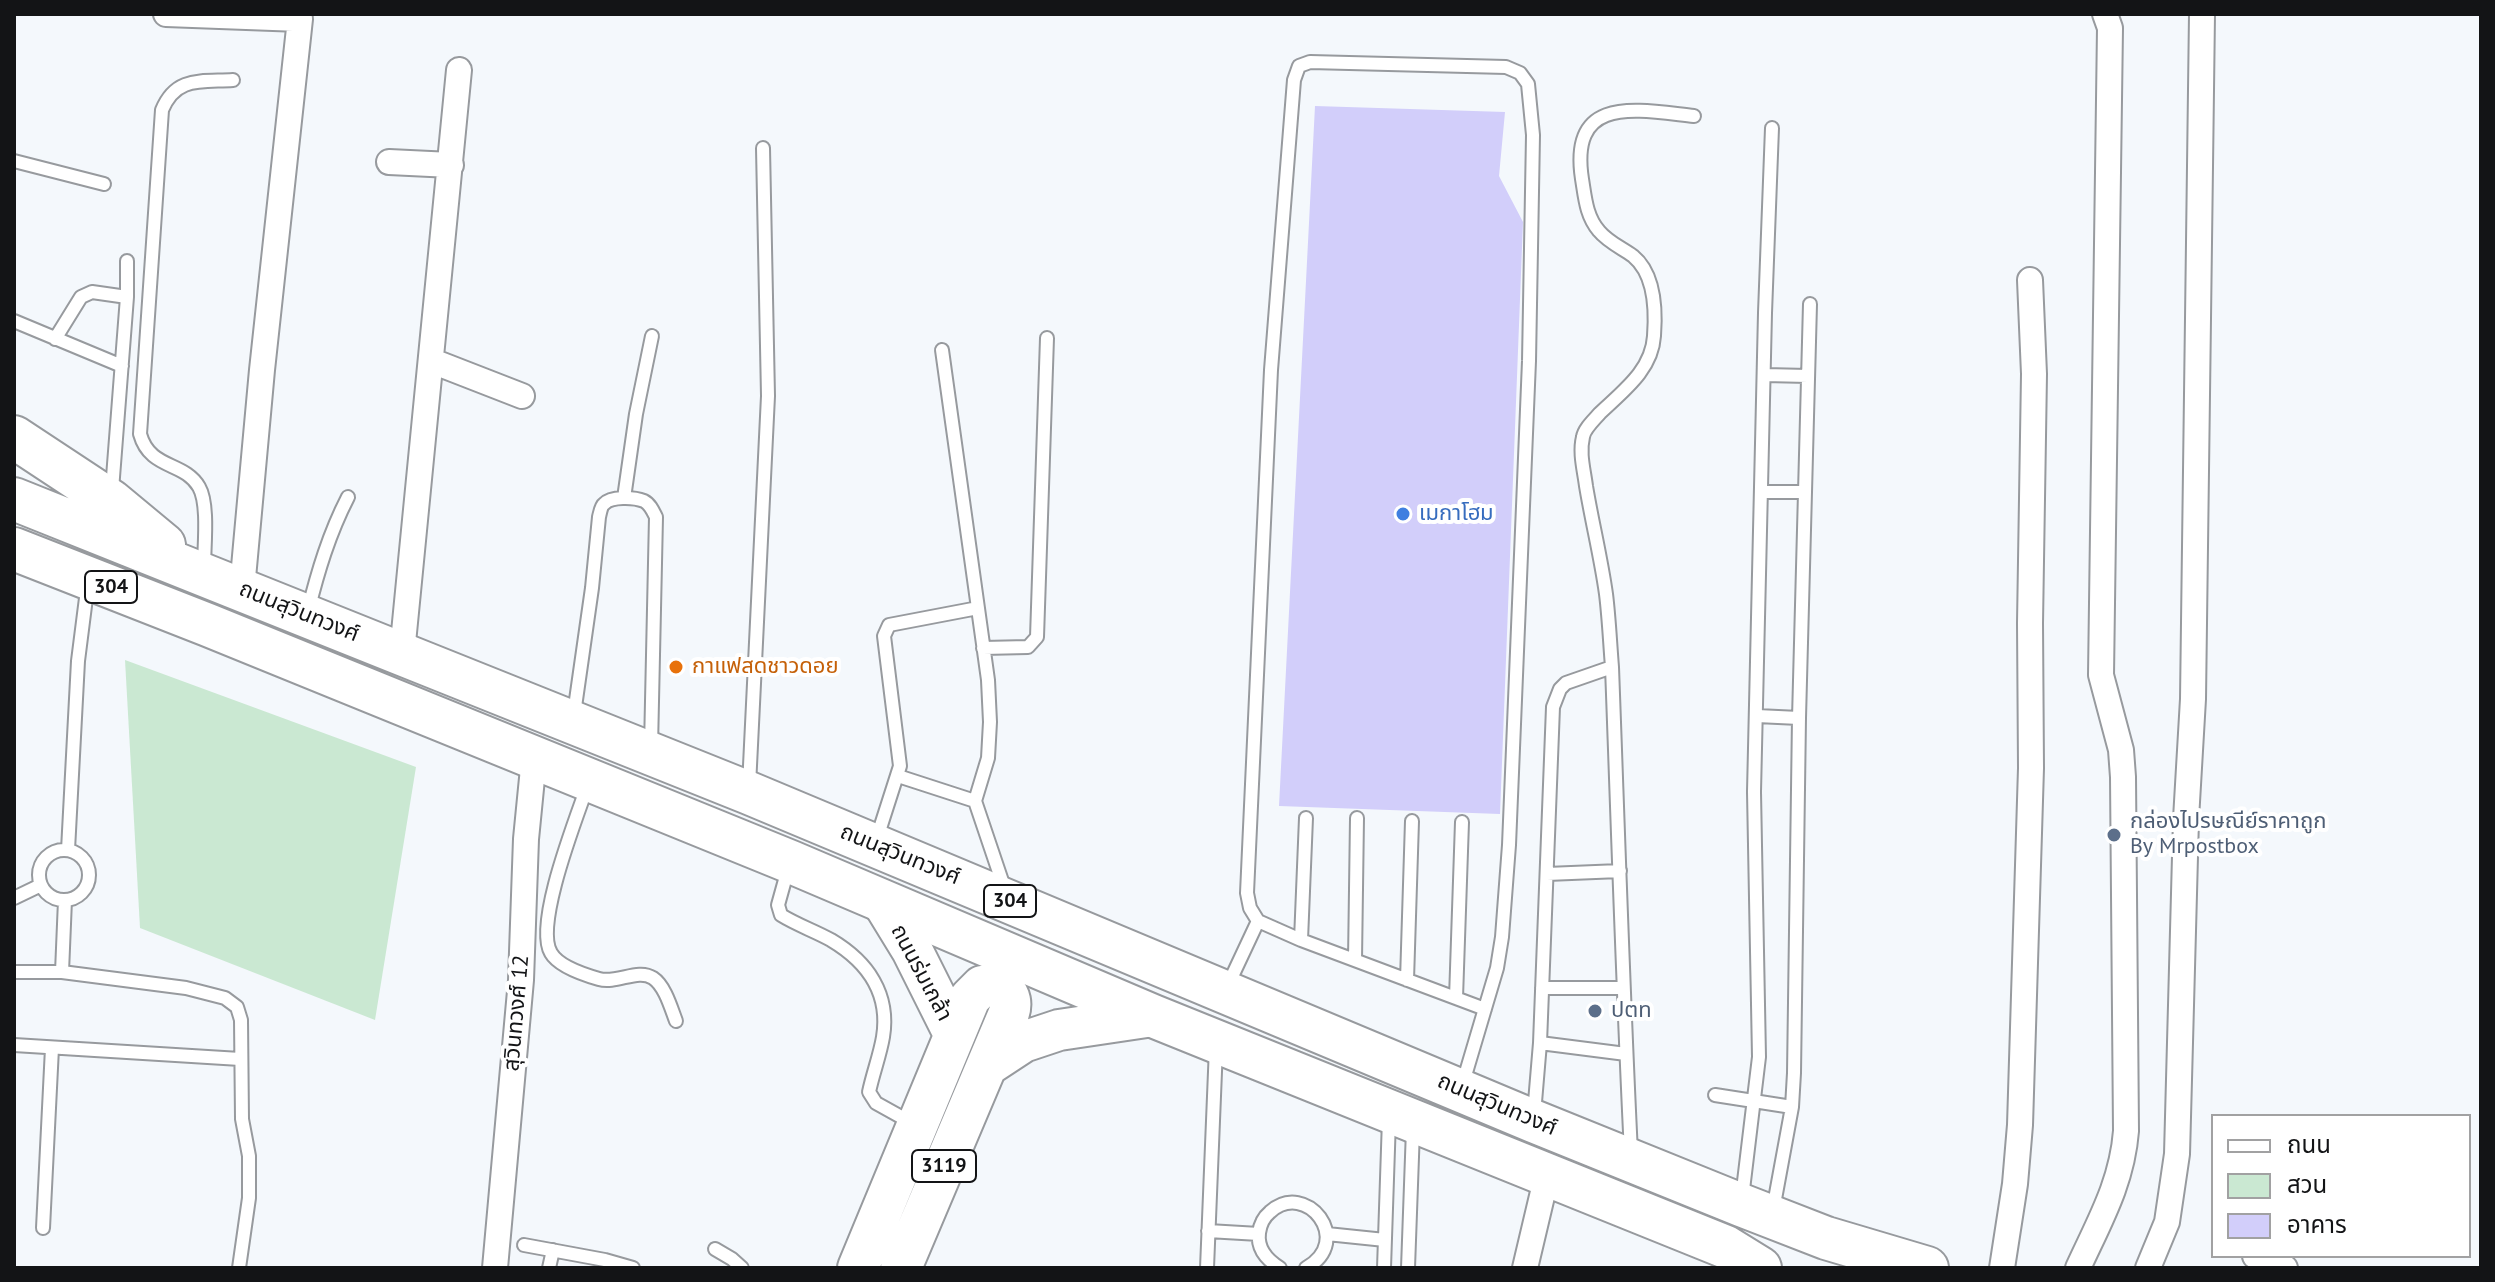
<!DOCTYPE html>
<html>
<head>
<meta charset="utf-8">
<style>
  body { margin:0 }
  #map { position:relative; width:2495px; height:1282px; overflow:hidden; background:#f4f8fc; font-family:"PT Sans","Noto Sans Thai",sans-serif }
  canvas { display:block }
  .frame { position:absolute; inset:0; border:16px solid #131416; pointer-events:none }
  .legend { position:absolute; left:2211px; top:1114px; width:260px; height:144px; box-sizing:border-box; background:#fff; border:2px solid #a1a1a2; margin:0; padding:10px 14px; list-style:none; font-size:24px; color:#131416 }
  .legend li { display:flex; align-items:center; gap:16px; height:40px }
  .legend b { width:40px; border:2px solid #a1a1a2 }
</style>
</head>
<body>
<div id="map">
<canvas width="2495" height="1282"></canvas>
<div class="frame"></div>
<ul class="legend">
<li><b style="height:10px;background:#fff"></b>ถนน</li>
<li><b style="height:22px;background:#cae8d2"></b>สวน</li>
<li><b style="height:22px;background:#d2cefa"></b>อาคาร</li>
</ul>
</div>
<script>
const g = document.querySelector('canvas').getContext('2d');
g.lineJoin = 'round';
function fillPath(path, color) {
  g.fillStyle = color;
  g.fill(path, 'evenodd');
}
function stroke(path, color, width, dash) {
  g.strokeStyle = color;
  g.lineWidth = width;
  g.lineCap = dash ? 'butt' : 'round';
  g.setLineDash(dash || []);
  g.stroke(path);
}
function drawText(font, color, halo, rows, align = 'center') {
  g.font = font + ' "PT Sans","Noto Sans Thai",sans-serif';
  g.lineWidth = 8;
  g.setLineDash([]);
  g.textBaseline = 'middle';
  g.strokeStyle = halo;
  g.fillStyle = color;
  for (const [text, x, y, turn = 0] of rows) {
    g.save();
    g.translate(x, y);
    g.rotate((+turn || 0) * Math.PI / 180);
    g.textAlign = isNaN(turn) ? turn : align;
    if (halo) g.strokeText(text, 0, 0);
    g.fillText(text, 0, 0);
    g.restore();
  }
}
fillPath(new Path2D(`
  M125,660l291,107 -41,253 -235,-92z`), '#cae8d2');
fillPath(new Path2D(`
  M1315,106l190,6 -6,64 24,46 -23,592 -221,-8z`), '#d2cefa');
const service = new Path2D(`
  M14,161l90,23
  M14,321l108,45
  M55,339l26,-42 11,-5 35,5
  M942,350l46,330 2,42 -2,36 -13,43 30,89
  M1765,375l43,1
  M112,490l15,-193v-36
  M1763,492h42
  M624,498l12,-84 16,-78
  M204,567c0,-20 5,-63 -5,-80 -15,-26 -49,-17 -59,-53l22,-324c14,-34 39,-28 71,-30
  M308,611c10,-40 21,-77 40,-114
  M983,648l45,-1 9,-10 10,-299
  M1612,667c-2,-24 -3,-49 -6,-73 -5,-36 -14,-72 -20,-108 -2,-16 -7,-33 -3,-49 1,-8 11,-17 17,-24 23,-22 52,-43 54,-77 2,-26 1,-62 -21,-80 -11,-8 -25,-14 -34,-25 -13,-15 -14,-34 -17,-52 -13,-85 55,-69 112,-63
  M574,714l18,-126 7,-71c1,-4 2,-11 5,-13 7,-8 30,-7 40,-3 6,3 9,10 12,16l-5,230
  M1757,716l42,2
  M898,776l77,25
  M749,786l19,-390 -5,-248
  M587,787c-11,32 -53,138 -36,166 8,14 34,22 48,26 18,5 39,-11 54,-1 12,8 18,30 23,43
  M876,841l24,-75 -16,-130 5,-11 89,-17
  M39 875a25 25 0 1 1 50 0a25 25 0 1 1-50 0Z
  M68,850l10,-189 8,-63
  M788,869l-10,36 3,10c16,10 34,16 50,25 37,22 59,54 52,97 -3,18 -10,36 -14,55l7,11 36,20
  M1547,874l73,-3
  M14,898l27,-13
  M65,900l-3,72 124,16 39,10 12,9 4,13 1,99 7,37v42l-10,70
  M1258,921l-8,-13 -3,-15 24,-523 23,-290 5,-14 11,-4 196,5 14,6 8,11 5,51 -4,226 -20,484 -7,92 -5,31 -35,118
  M1301,940l5,-122
  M1355,960l2,-142
  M14,972h48
  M1407,980l5,-159
  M1228,985l30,-64 43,19 184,69
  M1542,988h80
  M1456,998l6,-176
  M1540,1043l86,11
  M14,1045l226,14
  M1715,1095l77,12
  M1534,1114l6,-71 13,-336 7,-18 6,-6 46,-16c6,162 11,324 19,486
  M1742,1198l17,-141 -5,-265 11,-479 7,-185
  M1773,1210l19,-103 2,-34 5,-355 11,-414
  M43,1228l9,-180
  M1208,1231l51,3
  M1327,1234l58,6
  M524,1245l81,15 28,8
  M715,1249l17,10 10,9
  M549,1268l4,-18
  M1207,1268l9,-221
  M1280,1268c-13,-8 -23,-19 -21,-35 1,-8 5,-16 11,-21 36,-33 85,29 36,56
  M1384,1268l5,-149
  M1408,1268l5,-139`);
const minor = new Path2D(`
  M166,14l134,5 -38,351 -20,219
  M389,162l62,3
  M432,361l90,35
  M402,653l57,-583
  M2255,1256l30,12
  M495,1268l26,-288 5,-141 8,-81
  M1525,1268l22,-93
  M2002,1268l13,-84 5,-59 11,-357 -1,-145 4,-249 -4,-94
  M2078,1268c21,-46 44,-85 48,-137l-3,-354 -2,-27 -20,-75 9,-647 -5,-14
  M2148,1268l19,-46 10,-68 9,-335 7,-120 9,-685`);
const primary = new Path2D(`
  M882,901l30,49 42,84
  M988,1065l35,-23 36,-12 94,-14
  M858,1268l112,-270 12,-12c19,-4 33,8 27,27l-108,255`);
const trunk = new Path2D(`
  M14,437l97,64 53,44
  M14,499l735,294 784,328 208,84 85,33 101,30
  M14,549l194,76 583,237 362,154 573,231 34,21`);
stroke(service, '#979a9e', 16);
stroke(minor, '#979a9e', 28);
stroke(primary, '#979a9e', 44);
stroke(trunk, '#979a9e', 46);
stroke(service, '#fff', 12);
stroke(minor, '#fff', 24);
stroke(primary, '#fff', 40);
stroke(trunk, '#fff', 42);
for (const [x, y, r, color] of [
  [1403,514,8,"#3f7fe0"],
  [676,667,8,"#e8710a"],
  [2114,835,8,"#5c6f8a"],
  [1595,1011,8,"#5c6f8a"]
]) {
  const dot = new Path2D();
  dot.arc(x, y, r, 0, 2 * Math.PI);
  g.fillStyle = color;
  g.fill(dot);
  stroke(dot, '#fff', 3);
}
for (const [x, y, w] of [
  [111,587,52],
  [1010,901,52],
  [944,1166,64]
]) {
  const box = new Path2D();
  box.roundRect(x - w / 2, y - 16, w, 32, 6);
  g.fillStyle = '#fff';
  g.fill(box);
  stroke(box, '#131416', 2);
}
drawText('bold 20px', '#131416', null, [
  ["304",111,587],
  ["304",1010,901],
  ["3119",944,1166]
]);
drawText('22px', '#366cbe', '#fff', [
  ["เมกาโฮม",1419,514]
], 'left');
drawText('22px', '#131416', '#fff', [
  ["ถนนสุวินทวงศ์",299,612,22],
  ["ถนนสุวินทวงศ์",900,855,22],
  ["ถนนร่มเกล้า",921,973,62],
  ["สุวินทวงศ์ 12",517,1013,-85],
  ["ถนนสุวินทวงศ์",1497,1105,23]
]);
drawText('22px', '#c56008', '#fff', [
  ["กาแฟสดชาวดอย",692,667]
], 'left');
drawText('22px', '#4e5e75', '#fff', [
  ["กล่องไปรษณีย์ราคาถูก",2130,822],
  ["By Mrpostbox",2130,847],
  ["ปตท",1611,1011]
], 'left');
</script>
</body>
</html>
